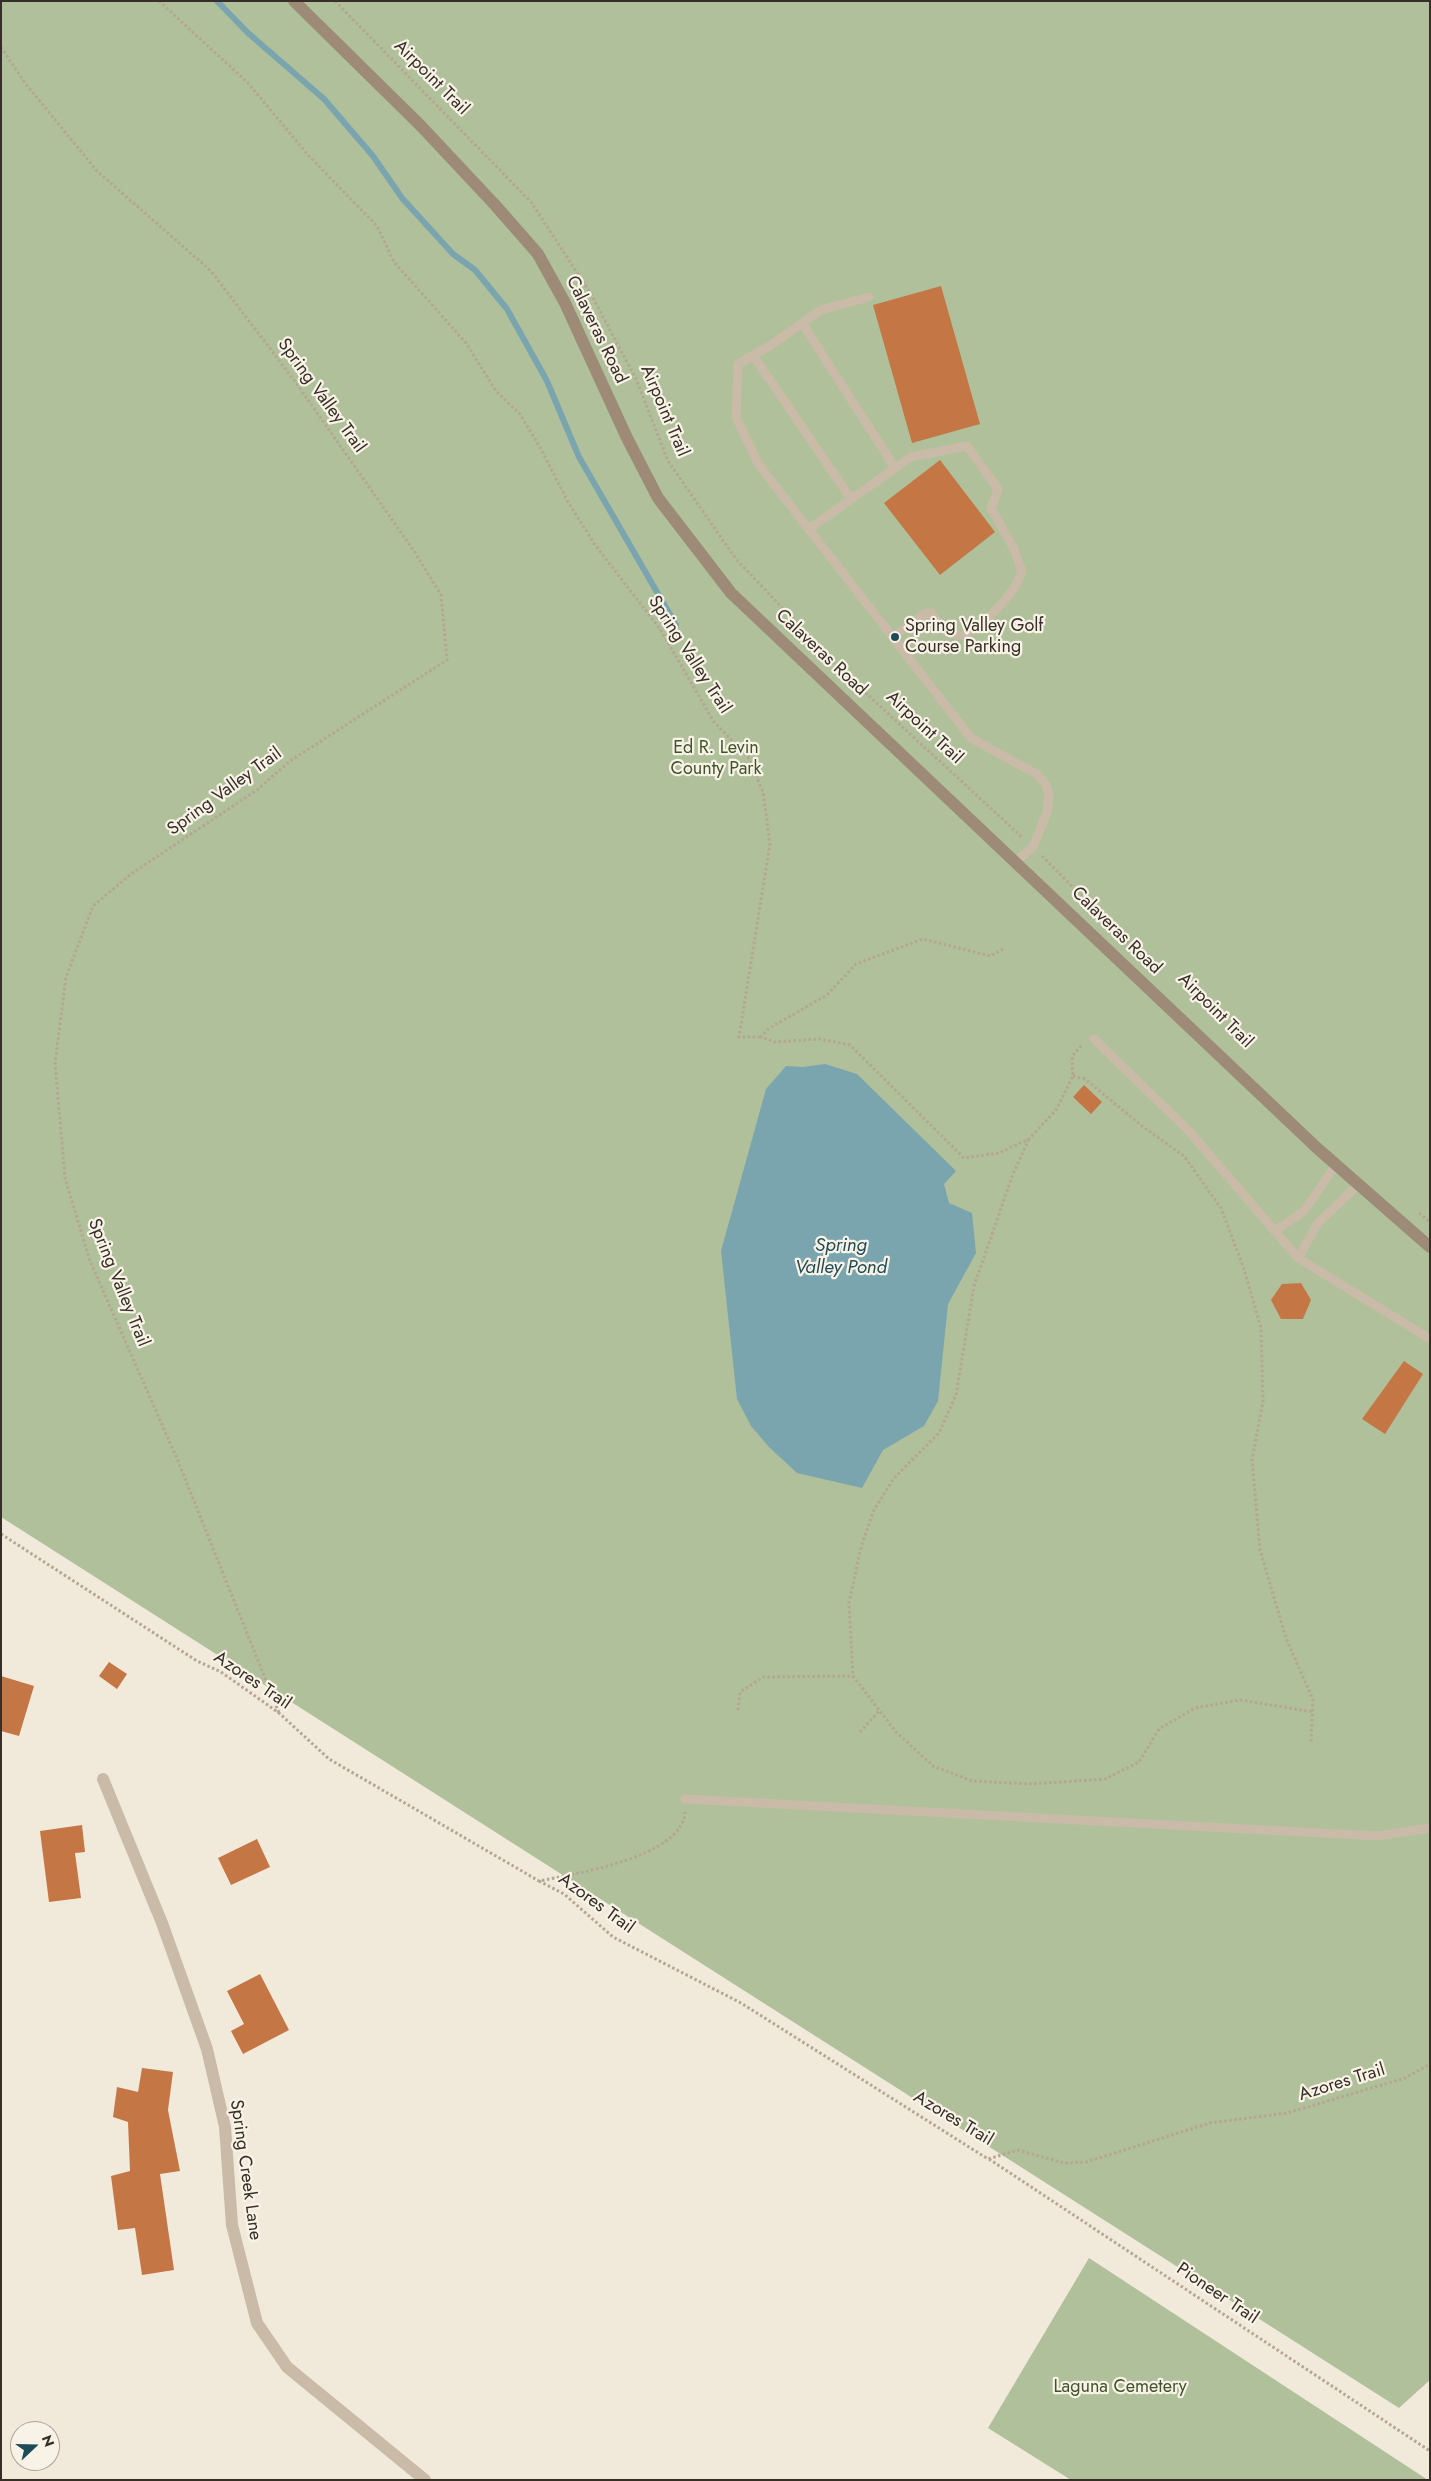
<!DOCTYPE html>
<html>
<head>
<meta charset="utf-8">
<style>
  body { margin:0 }
  #map { position:relative; width:1431px; height:2481px; overflow:hidden; background:#f1eadb; font-family:Jost,sans-serif }
  canvas { display:block }
  .frame { position:absolute; inset:0; border:2px solid #362e27; pointer-events:none }
  .north { position:absolute; left:10px; top:2421px; width:50px; height:50px; box-sizing:border-box; background:#f9f3e7; border:1px solid #aba49a; border-radius:50%; rotate:69deg; font-size:14px; font-weight:700; line-height:20px; text-align:center; color:#362e27 }
  .north::after { content:''; display:block; margin:auto; width:18px; height:22px; background:#1d4b57; clip-path:polygon(50% 0,100% 100%,50% 72%,0 100%) }
</style>
</head>
<body>
<div id="map">
<canvas width="1431" height="2481"></canvas>
<div class="frame"></div>
<div class="north">N</div>
</div>
<script>
const g = document.querySelector('canvas').getContext('2d');
g.lineJoin = 'round';
function fillPath(path, color) {
  g.fillStyle = color;
  g.fill(path, 'evenodd');
}
function stroke(path, color, width, dash) {
  g.strokeStyle = color;
  g.lineWidth = width;
  g.lineCap = dash ? 'butt' : 'round';
  g.setLineDash(dash || []);
  g.stroke(path);
}
function drawText(font, color, halo, rows, align = 'center') {
  g.font = font + ' Jost,sans-serif';
  g.lineWidth = 4.5;
  g.setLineDash([]);
  g.textBaseline = 'middle';
  g.strokeStyle = halo;
  g.fillStyle = color;
  for (const [text, x, y, turn = 0] of rows) {
    g.save();
    g.translate(x, y);
    g.rotate((+turn || 0) * Math.PI / 180);
    g.textAlign = isNaN(turn) ? turn : align;
    if (halo) g.strokeText(text, 0, 0);
    g.fillText(text, 0, 0);
    g.restore();
  }
}
fillPath(new Path2D(`
  M1,1h1429v2379l-31,28 -1398,-891z
  M1089,2258l339,222h-357l-83,-52z`), '#afc09b');
fillPath(new Path2D(`
  M825,1064l32,10 99,97 -12,13 5,19 23,10 4,40 -28,51 -10,97 -14,25 -41,24 -21,38 -65,-15 -27,-25 -19,-22 -14,-27 -16,-148 45,-162 20,-23 17,1z`), '#7aa5ae');
stroke(new Path2D(`
  M217,1l31,32 76,66 49,57 29,42 51,56 22,16 32,39 40,72 32,76 97,168`), '#7aa5ae', 6);
fillPath(new Path2D(`
  M941,286l39,138 -68,19 -39,-138z
  M940,460l55,72 -55,43 -56,-72z
  M1084,1085l18,17 -11,12 -18,-17z
  M1301,1283l10,17 -8,19h-22l-10,-19 11,-16z
  M1404,1361l19,13 -38,60 -23,-15z
  M109,1662l18,12 -10,15 -18,-13z
  M1,1676l33,10 -15,50 -18,-5z
  M82,1825l3,27 -10,1 6,45 -32,4 -9,-71z
  M257,1839l13,28 -39,18 -13,-27z
  M260,1974l29,56 -46,24 -12,-23 13,-7 -17,-33z
  M142,2068l31,4 -5,38 12,61 -20,3 14,96 -32,5 -7,-47 -17,2 -7,-54 19,-5 -2,-49 -15,-5 4,-30 21,5z`), '#c57645');
stroke(new Path2D(`
  M159,1l88,81 62,74 68,70 17,36 72,81 30,48 23,22 21,34 28,55 27,43 65,84 54,93 34,35 15,35 7,52 -31,193h22
  M335,1l196,201 60,92 45,85 32,82 68,98 108,114 179,165
  M1,47l24,36 72,88 114,100 83,109 120,171 27,44 6,65 -157,101 -33,29 -126,84 -38,32 -27,71 -11,86 10,115 25,83 88,200 101,252
  M1042,856l105,106
  M1003,949l-13,7 -67,-17 -67,25 -29,31 -59,34 -7,8 14,5 45,-3 30,6 114,113 35,-5 30,-14 27,-29 17,-34 -1,-20 10,-11
  M1073,1076l12,3 57,47 42,30 37,52 22,58 18,62 2,74 -11,58 8,90 26,88 27,62 -2,43
  M1029,1139l-16,35 -39,112 -18,109 -17,38 -45,45 -20,32 -13,37 -12,56 4,73 43,56 37,34 39,15 58,3 75,-5 34,-17 20,-33 36,-21 45,-8 73,12
  M1419,1213l11,9
  M1,1534l196,127 24,11 58,41 50,46 210,122c35,-7 144,-24 146,-69
  M738,1710l2,-18 23,-15 90,-1
  M860,1732l19,-21
  M539,1881l25,13 49,43 128,66 247,156 30,-9 46,13 22,-1 124,-39 77,-10 118,-35 25,-14
  M989,2159l441,292`), '#b5a591', 3, [2.5, 2.5]);
stroke(new Path2D(`
  M869,297l-48,13 -50,35 -33,19 -2,53 23,48 212,273 67,37 8,10 3,10 -2,17 -14,35 -17,14
  M802,323l93,145
  M753,355l98,144
  M809,529l102,-72 56,-11 31,43 -7,19 22,39 9,24c-2,4 -4,10 -6,14 -8,13 -42,52 -58,50 -13,-1 -20,-13 -27,-22l-7,1 -31,23
  M1094,1039l94,91 110,128 132,81
  M1275,1231l29,-20 32,-46
  M1298,1258l20,-35 40,-38
  M685,1799l692,37 53,-8`), '#c9bba7', 9);
stroke(new Path2D(`
  M103,1779l59,144 45,126 18,78 7,98 25,98 30,44 138,113`), '#c9bba7', 12);
stroke(new Path2D(`
  M294,1l127,125 75,80 42,48 27,49 62,135 31,60 73,95 586,555 113,99`), '#9d8b78', 12);
for (const [x, y, r, color] of [
  [895,637,5,"#1d4b57"]
]) {
  const dot = new Path2D();
  dot.arc(x, y, r, 0, 2 * Math.PI);
  g.fillStyle = color;
  g.fill(dot);
  stroke(dot, '#f9f3e7', 2);
}
drawText('18px', '#362e27', '#f9f3e7', [
  ["Airpoint Trail",431,78,45],
  ["Calaveras Road",596,330,64],
  ["Spring Valley Trail",321,396,54],
  ["Airpoint Trail",664,411,67],
  ["Calaveras Road",821,653,43],
  ["Spring Valley Trail",689,655,57],
  ["Airpoint Trail",924,728,43],
  ["Spring Valley Trail",225,792,-36],
  ["Calaveras Road",1116,931,44],
  ["Airpoint Trail",1215,1011,45],
  ["Spring Valley Trail",118,1283,68],
  ["Azores Trail",252,1681,34],
  ["Azores Trail",596,1904,36],
  ["Azores Trail",1342,2083,-17],
  ["Azores Trail",953,2119,31],
  ["Spring Creek Lane",245,2170,82],
  ["Pioneer Trail",1217,2294,34]
]);
drawText('18px', '#362e27', '#f9f3e7', [
  ["Spring Valley Golf",905,627],
  ["Course Parking",905,648]
], 'left');
drawText('18px', '#3f542b', '#f9f3e7', [
  ["Ed R. Levin",716,749],
  ["County Park",716,770],
  ["Laguna Cemetery",1120,2388]
]);
drawText('italic 19px', '#1d4b57', '#f9f3e7', [
  ["Spring",841,1246],
  ["Valley Pond",841,1268]
]);
</script>
</body>
</html>
